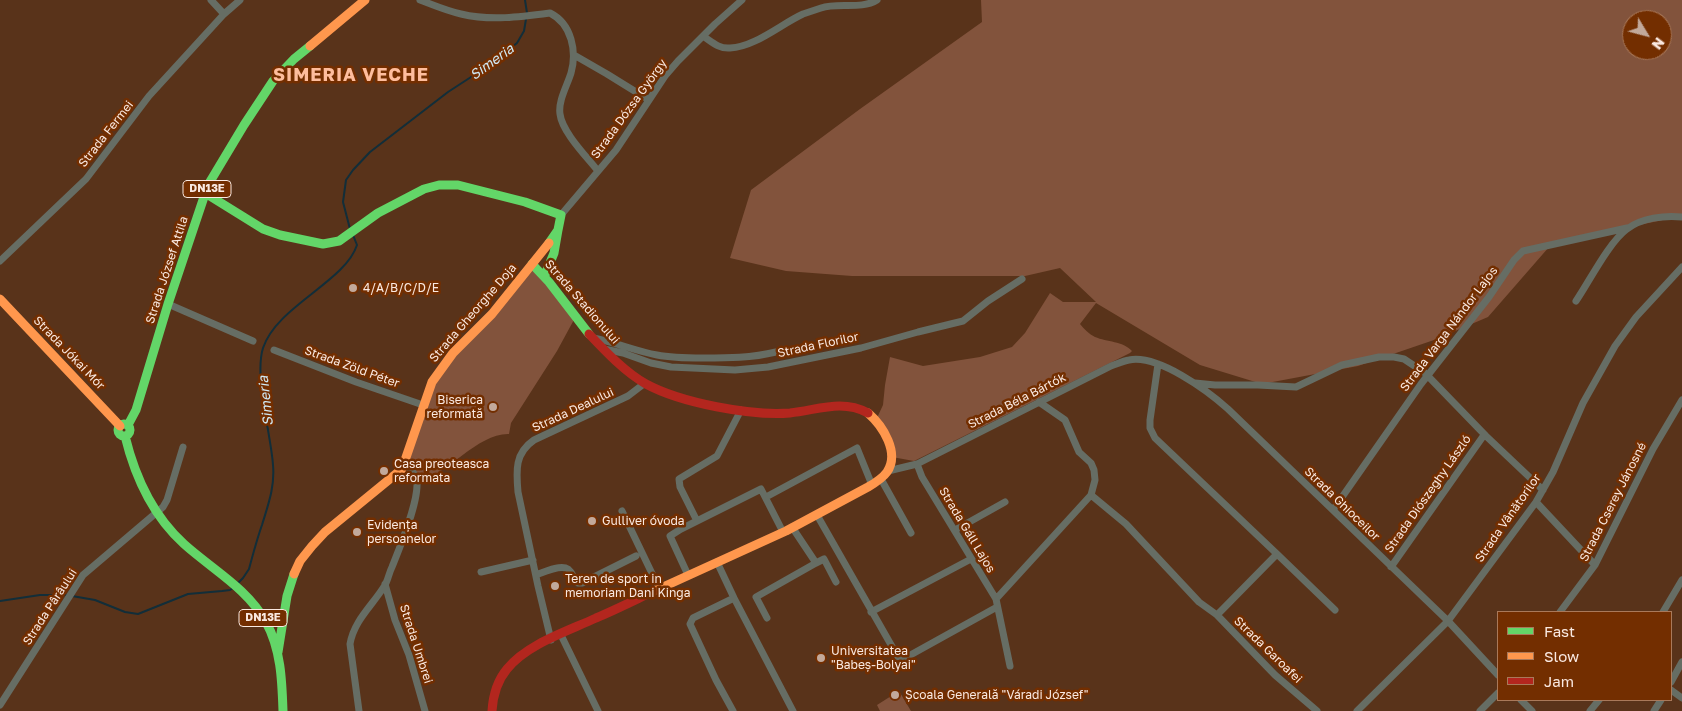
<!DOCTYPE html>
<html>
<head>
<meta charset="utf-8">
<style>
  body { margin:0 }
  #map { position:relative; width:1682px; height:711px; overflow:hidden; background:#59331a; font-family:"Golos Text",sans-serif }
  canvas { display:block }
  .legend { position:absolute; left:1497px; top:611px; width:175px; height:90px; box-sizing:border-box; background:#732e00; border:1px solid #a9795a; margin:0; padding:6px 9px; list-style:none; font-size:15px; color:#fae9e1 }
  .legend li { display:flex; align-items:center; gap:10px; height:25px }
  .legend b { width:25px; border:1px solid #a9795a }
  .north { position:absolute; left:1622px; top:10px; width:50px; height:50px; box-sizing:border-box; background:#732e00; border:1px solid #a9795a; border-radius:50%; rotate:127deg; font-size:14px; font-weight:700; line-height:20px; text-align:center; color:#fae9e1 }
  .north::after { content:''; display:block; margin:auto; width:18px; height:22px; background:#c2a99b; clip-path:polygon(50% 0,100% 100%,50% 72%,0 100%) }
</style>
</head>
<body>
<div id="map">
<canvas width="1682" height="711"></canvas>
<ul class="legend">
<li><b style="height:6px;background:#63d668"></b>Fast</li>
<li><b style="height:6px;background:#ff974d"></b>Slow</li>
<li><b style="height:6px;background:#b3261e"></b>Jam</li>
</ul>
<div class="north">N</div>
</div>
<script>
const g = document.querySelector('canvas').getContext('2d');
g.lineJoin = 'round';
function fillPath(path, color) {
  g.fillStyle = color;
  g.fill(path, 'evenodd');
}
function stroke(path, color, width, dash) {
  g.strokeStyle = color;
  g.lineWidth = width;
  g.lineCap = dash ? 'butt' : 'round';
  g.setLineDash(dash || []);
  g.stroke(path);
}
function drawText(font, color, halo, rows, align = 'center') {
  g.font = font + ' "Golos Text",sans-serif';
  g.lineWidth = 5;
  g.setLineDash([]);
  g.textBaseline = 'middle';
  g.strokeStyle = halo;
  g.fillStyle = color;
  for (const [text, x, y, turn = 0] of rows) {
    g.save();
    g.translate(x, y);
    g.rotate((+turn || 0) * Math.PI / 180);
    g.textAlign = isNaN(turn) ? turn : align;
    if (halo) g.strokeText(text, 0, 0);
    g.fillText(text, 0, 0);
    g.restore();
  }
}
fillPath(new Path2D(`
  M981,0h701v216l-62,13 -71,18 -61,70 -54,23 -76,26 -96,18 -62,-19 -104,-62 -16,21c4,5 9,10 15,13 12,5 28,4 37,14l-2,2 -216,108 -22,-4 -16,-37 7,-15 2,-20 5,-28 33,9 57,-9 32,-10 13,-14 25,-40 13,9h33l-36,-34 -35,8h-173l-66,-5 -56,-13 21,-68 109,-81 122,-87zM1632,20h30v30h-30z
  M532,264l44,52 -19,35 -46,72 -2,11c-31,-1 -61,40 -92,49l-10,-25 25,-76z
  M899,691l12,20h-31l-3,-6z`), '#82533c');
stroke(new Path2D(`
  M350,229l-7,-27 3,-22 7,-10 17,-18 78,-60 43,-28 26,-21 7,-12 3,-18 -2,-13
  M238,583l5,-5 6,-9c4,-15 8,-30 13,-44 6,-20 13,-38 11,-60 -2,-31 -19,-88 -10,-117 14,-42 82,-66 94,-103l-4,-10
  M72,596l23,4 30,12 13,2 50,-20 34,-3 8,-1 3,-2
  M0,601l40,-6h28`), '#122e39', 2);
stroke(new Path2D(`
  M211,0l13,14
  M420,0c13,5 27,11 41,14 29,7 59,3 89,-1 22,11 27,39 21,60 -4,13 -13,28 -11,41 2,18 27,43 38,57
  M703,36c9,6 16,13 27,12 25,-1 51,-24 73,-34 6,-2 12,-4 18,-6 17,-6 40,2 56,-8
  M574,55l33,19 42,26
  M561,215l55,-65 49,-74 13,-15 37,-37 27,-24
  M0,261l86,-82 63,-83 75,-82 16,-14
  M1576,301c13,-19 33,-59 51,-72 14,-11 38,-14 55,-12
  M168,304l85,37
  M593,338c22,4 42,13 64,17 15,3 30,3 46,3 25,0 48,0 73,-6
  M604,349l19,4 28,10 20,4 64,3 33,-3 93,-19 57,-16 45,-11 25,-20 34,-22
  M274,350l82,32 67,23
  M1158,364l-8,56v8l5,10 122,116
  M1195,383l20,2h43l38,2 46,-22 37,-8h15l10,2 21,14 61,63 57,54
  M1039,402l26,18 14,32 12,11 3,7 1,10 -4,15 35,29 73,78 18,13
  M917,464l5,13 74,122 14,67
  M888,471l29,-7 194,-98c6,-2 12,-5 18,-6 29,-6 79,31 99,49l220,212 50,54
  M881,479l30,54
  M766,497l91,-49 15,37
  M1536,502l59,63
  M1333,510l88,-126 68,-87 25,-37 9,-9 104,-23
  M622,511l37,77
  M817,515l81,142 7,1 92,-51
  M697,521l-17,-34 -1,-8 38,-23 24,-46
  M955,530l50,-28
  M717,562l17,36 59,113
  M816,563l8,-4 12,23
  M1391,567l93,-132
  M481,572l52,-12
  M536,575c8,-3 25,-11 32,-6 5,4 6,10 10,14h4l54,-27
  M688,575l-18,-39 11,-7 80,-40 22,43
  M385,584l10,36 14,35 16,56
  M996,599l95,-104
  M871,612l100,-53
  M1560,612l35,-47 58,-116 29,-49
  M1663,612l19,-32
  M767,618l-11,-21 60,-34 -24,-36
  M561,635l37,76
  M551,640l-13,-54 -20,-94c-2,-22 -3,-39 16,-52l94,-44 17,-13
  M1671,682l11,-20
  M1671,690l11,8
  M1521,700l11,11
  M0,705l83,-130 80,-68 4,-7 16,-53
  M359,711l-9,-67c4,-24 23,-39 35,-59 3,-5 4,-12 7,-18 8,-20 26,-63 25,-84 0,-8 -6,-14 -12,-19
  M733,711l-17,-31 -26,-56 3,-6 41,-20
  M1317,711l-42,-36 -58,-60 60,-61 58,56
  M1357,711l91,-90 88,-119 17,-30 30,-69 32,-57 21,-29 46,-50
  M1480,711l18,-18
  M1590,711l9,-11
  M1654,711l7,-11`), '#666d64', 7);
stroke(new Path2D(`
  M205,193l58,36 17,6 43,9 16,-3 39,-28 46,-24 15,-4h19l67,17 36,13 -3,15 -9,13
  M532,264l17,18 40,52
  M545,275l9,-22 4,-23
  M118 430a6 6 0 1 1 12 0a6 6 0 1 1-12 0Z
  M128,425l8,-15 32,-106 40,-119 36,-60 29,-44 21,-22 16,-13
  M125,436c10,41 27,79 59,108 29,26 63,44 82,78 15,27 16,59 17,89
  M278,652l9,-56 7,-22`), '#63d668', 9);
stroke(new Path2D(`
  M310,46l55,-46
  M0,299l120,127
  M294,574l6,-13 12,-15 13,-14 77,-63 30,-87 21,-29 39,-39 57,-71
  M652,592l134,-61 82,-44c7,-4 14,-8 19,-15 13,-19 -4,-46 -19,-59`), '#ff974d', 9);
stroke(new Path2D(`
  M589,334c17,18 36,38 57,50 35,19 105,32 144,29 28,-3 52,-14 78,0
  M492,711c1,-16 5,-30 15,-42 20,-25 61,-38 89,-51 19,-8 37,-17 56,-26`), '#b3261e', 9);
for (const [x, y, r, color] of [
  [353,288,5,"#c2a99b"],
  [493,407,5,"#c2a99b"],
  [384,471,5,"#c2a99b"],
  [592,521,5,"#c2a99b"],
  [357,532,5,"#c2a99b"],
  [555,586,5,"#c2a99b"],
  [821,658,5,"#c2a99b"],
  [895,695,5,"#c2a99b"]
]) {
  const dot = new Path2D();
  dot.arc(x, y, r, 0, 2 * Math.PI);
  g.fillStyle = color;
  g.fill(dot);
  stroke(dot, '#732e00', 2);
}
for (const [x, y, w] of [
  [207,189,48],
  [263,618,48]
]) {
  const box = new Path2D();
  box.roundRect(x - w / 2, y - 8.5, w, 17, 4);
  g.fillStyle = '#732e00';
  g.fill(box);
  stroke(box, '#fae9e1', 1);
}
drawText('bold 11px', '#fae9e1', null, [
  ["DN13E",207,189],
  ["DN13E",263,618]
]);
drawText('12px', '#fae9e1', '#732e00', [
  ["Strada Dózsa György",629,109,-54],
  ["Strada Fermei",106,134,-52],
  ["Strada József Attila",167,270,-72],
  ["Strada Stadionului",582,302,49],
  ["Strada Gheorghe Doja",473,313,-49],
  ["Strada Varga Nándor Lajos",1449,329,-53],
  ["Strada Florilor",818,345,-12],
  ["Strada Jókai Mór",69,353,46],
  ["Strada Zöld Péter",352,367,20],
  ["Strada Béla Bártók",1017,401,-27],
  ["Strada Dealului",573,410,-25],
  ["Strada Diószeghy László",1428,494,-55],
  ["Strada Cserey Jánosné",1613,502,-63],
  ["Strada Ghioceilor",1342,504,44],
  ["Strada Vânătorilor",1508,518,-55],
  ["Strada Gáll Lajos",967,530,59],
  ["Strada Pârâului",50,607,-57],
  ["Strada Umbrei",416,644,72],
  ["Strada Garoafei",1268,650,44]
]);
drawText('12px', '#fae9e1', '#732e00', [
  ["4/A/B/C/D/E",363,288],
  ["Biserica",483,400,"right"],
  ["reformată",483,414,"right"],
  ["Casa preoteasca",394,464],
  ["reformata",394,478],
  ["Gulliver óvoda",602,521],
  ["Evidența",367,525],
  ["persoanelor",367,539],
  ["Teren de sport in",565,579],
  ["memoriam Dani Kinga",565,593],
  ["Universitatea",831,651],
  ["\"Babeș-Bolyai\"",831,665],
  ["Școala Generală \"Váradi József\"",905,695]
], 'left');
drawText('italic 14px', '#d0e8f3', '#732e00', [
  ["Simeria",492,62,-36],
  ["Simeria",266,401,-96]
]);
g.letterSpacing = '1px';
drawText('bold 18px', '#febd9d', '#732e00', [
  ["SIMERIA VECHE",351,75]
]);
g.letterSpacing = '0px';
</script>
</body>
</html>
